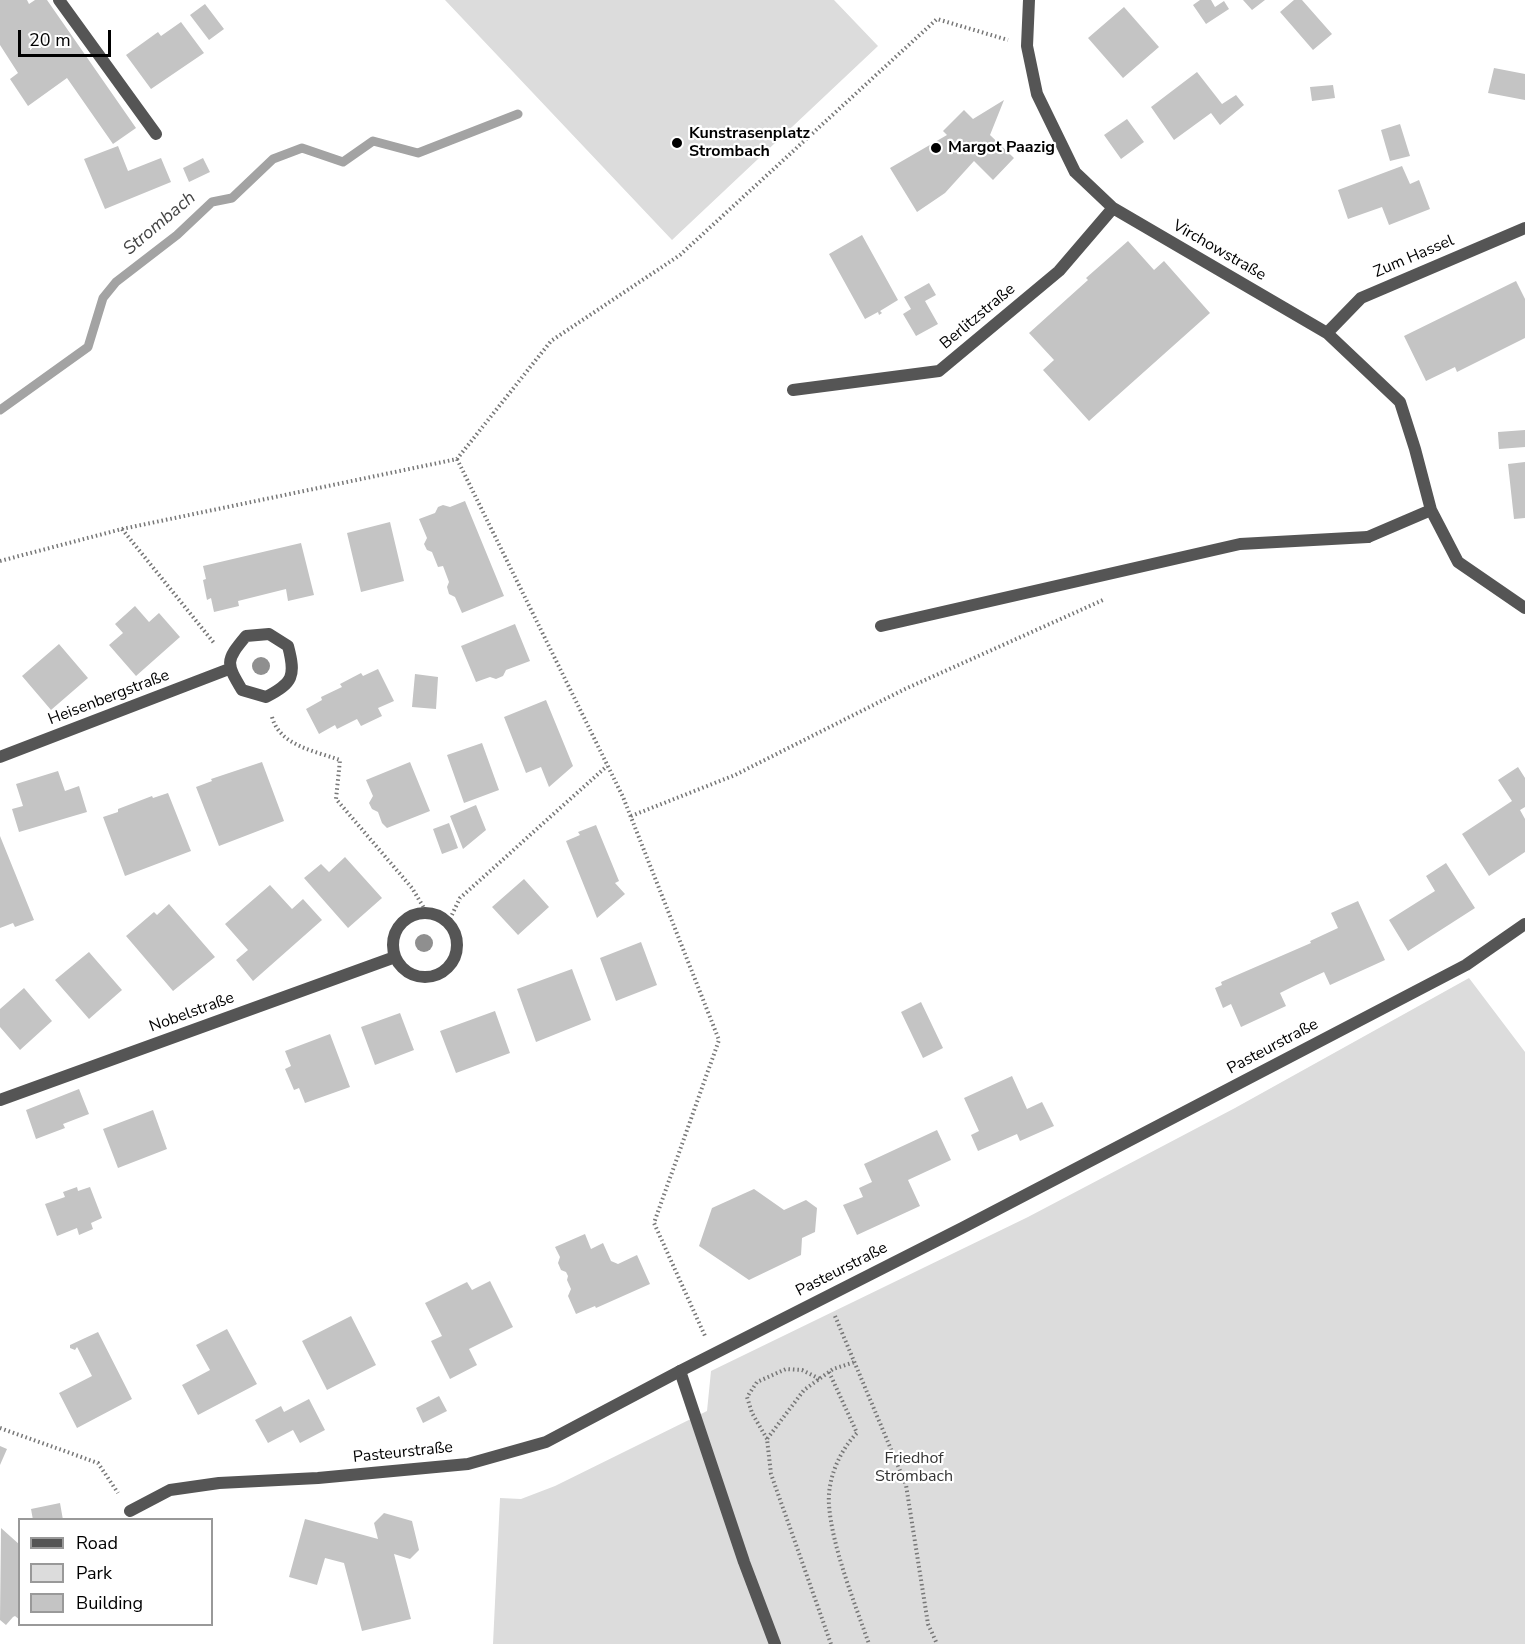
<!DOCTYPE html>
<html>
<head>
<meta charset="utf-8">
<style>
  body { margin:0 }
  #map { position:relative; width:1525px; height:1644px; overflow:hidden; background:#fff; font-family:"Nunito Sans",sans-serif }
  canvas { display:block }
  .legend { position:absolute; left:18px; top:1518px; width:195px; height:108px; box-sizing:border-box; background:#fff; border:2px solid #999; margin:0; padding:8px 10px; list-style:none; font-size:18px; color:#000 }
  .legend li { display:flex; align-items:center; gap:12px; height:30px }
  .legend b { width:30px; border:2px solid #999 }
  .scale { position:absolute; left:18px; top:30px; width:93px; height:27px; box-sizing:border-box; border:3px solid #000; border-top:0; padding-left:8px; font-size:18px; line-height:21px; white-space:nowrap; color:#000; -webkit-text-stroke:4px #fff; paint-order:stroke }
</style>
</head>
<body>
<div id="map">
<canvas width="1525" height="1644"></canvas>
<ul class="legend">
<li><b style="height:8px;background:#555"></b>Road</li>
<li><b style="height:16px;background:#dcdcdc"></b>Park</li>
<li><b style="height:16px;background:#c4c4c4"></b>Building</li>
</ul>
<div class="scale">20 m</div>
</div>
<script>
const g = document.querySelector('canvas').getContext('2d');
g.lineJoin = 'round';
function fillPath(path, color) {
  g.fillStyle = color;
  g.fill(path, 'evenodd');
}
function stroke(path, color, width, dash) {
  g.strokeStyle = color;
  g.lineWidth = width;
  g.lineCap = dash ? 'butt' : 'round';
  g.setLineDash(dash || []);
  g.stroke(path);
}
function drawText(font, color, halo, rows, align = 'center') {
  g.font = font + ' "Nunito Sans",sans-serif';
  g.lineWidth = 4.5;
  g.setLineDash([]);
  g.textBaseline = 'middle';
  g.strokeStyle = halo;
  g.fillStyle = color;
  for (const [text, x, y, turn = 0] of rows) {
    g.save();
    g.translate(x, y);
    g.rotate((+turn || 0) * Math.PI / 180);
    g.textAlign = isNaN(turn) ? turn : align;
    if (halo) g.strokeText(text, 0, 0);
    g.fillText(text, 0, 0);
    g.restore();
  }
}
fillPath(new Path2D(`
  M445,0h389l44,46 -206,194z
  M1469,978l56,74v592h-1032l7,-146 21,1 34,-13 152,-75 4,-40 317,-154 207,-109z`), '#dcdcdc');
stroke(new Path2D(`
  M0,410l88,-63 15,-49 13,-16 61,-47 35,-33 20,-4 41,-39 29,-11 41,14 30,-21 45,12 100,-39`), '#a3a3a3', 9);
fillPath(new Path2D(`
  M0,0h27l2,4 6,-4h12l89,128 -23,16 -46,-66 -39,28 -18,-27 8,-6 -18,-28z
  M1200,0h11l4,7 9,-6 5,8 -23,15 -13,-19z
  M1243,0h22l-13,10z
  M1294,0h8l30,34 -19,16 -33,-38z
  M205,4l19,25 -15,11 -19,-25z
  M1124,7l35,40 -36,31 -35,-40z
  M181,22l23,31 -53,36 -25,-34 32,-23 3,4z
  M1494,68l31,6v26l-37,-7z
  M1197,72l25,32 14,-9 8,10 -24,20 -9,-12 -37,27 -23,-33z
  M1333,85l2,13 -23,3 -2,-14z
  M1004,100l-14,35 24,23 -21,22 -19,-19 -29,32 -28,19 -27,-44 57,-33 -4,-4 21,-21 9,9z
  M1127,119l17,23 -23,17 -17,-24z
  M1400,124l10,32 -20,5 -9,-31z
  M118,146l10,25 33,-13 10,24 -66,27 -21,-50z
  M203,158l7,14 -21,10 -6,-14z
  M1402,166l8,18 9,-4 11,29 -41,16 -7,-18 -34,12 -10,-29z
  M862,235l36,65 -18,11 2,2 -3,2 -1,-3 -13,7 -36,-65z
  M1128,241l26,29 10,-9 46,52 -121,108 -46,-51 11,-10 -25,-27 59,-53 -2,-2z
  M1516,281l9,18v39l-68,34 -2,-5 -29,14 -22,-45z
  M929,283l7,12 -11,6 13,23 -22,12 -13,-22 8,-5 -7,-12z
  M1525,430v17l-26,2 -1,-17z
  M1525,462v56l-11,1 -6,-55z
  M465,501l39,95 -42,17 -7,-16 -6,-3 -2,-7 2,-5 -6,-16 -5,1 -6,-15 -5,-2 -3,-6 3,-6 -8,-19 16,-6 3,-6 5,-2 7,2z
  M390,522l14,59 -43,11 -14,-59z
  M301,543l13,52 -26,6 -2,-12 -48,12 1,5 -25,6 -3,-14 -4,2 -4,-20 3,-1 -3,-13z
  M135,606l14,16 10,-9 21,24 -44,39 -27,-31 14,-12 -8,-9z
  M515,624l15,37 -24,9 -3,6 -7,3 -6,-2 -14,5 -15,-36z
  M59,644l29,34 -37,32 -29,-34z
  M378,669l16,32 -16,7 4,8 -21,10 -4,-7 -20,10 -2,-4 -16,9 -13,-25 16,-9 -1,-3 21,-10 -2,-3 21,-11 2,3z
  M415,674l23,3 -2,32 -24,-2z
  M546,700l27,66 -24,21 -8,-20 -15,6 -22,-56z
  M482,743l17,47 -35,13 -17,-48z
  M262,762l22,59 -65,25 -23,-59 16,-6 -1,-2z
  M410,762l20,49 -43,17 -5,-5 -4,-11 -6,-3 -3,-6 4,-7 -7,-16z
  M1518,767l7,11v29l-5,3 5,9v33l-36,24 -27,-42 50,-33 -14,-21z
  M58,771l7,20 14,-5 8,26 -68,20 -7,-23 11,-3 -7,-22z
  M168,793l23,58 -66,25 -22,-59 15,-5v-3l34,-13 1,2z
  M476,805l10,25 -23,19 -13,-33z
  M449,823l9,25 -16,6 -9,-25z
  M596,825l23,56 -4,2 10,11 -28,24 -31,-77 14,-6 -2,-3z
  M0,836l34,84 -19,7 -2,-4 -13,5z
  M345,857l37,41 -34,30 -44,-50 17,-14 8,8z
  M1446,863l29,45 -67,43 -19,-31 46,-29 -9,-15z
  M524,879l25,28 -31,28 -26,-28z
  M270,885l22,24 11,-10 19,21 -69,61 -17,-21 12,-10 -23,-26z
  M1358,901l27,59 -55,25 -6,-13 -28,13 -16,8 6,13 -45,21 -10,-23 -8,4 -8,-20 7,-3 -1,-3 90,-39 -1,-2 28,-13 -7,-15z
  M169,904l46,53 -42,34 -47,-55 28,-24 3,3z
  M641,942l16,43 -41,16 -16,-43z
  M89,952l33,38 -33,29 -34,-39z
  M572,969l19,51 -55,22 -19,-53z
  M24,988l28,33 -32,29 -20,-23v-18z
  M921,1002l22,46 -20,10 -22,-46z
  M495,1011l15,42 -54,20 -16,-42z
  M400,1013l14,37 -39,15 -14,-38z
  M330,1034l20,53 -45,16 -6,-15 -5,2 -9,-21 6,-3 -6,-15z
  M1012,1076l15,33 15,-7 12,24 -34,15 -3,-7 -39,17 -7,-16 8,-4 -15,-33z
  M79,1089l10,25 -26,10 2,4 -29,11 -10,-29z
  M153,1110l14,39 -49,19 -15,-39z
  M937,1130l14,30 -43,20 12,26 -63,29 -14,-30 20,-8 -4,-9 13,-6 -8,-18z
  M77,1187l1,4 12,-4 12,31 -11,5 2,6 -14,6 -2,-7 -20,8 -12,-32 20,-7 -2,-5z
  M754,1189l30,21 22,-10 11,8 -2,24 -13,6 -1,17 -52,25 -50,-34 13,-38z
  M585,1234l6,15 12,-6 8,18 7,3 19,-9 13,29 -54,24 -1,-2 -19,8 -8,-18 3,-7 -4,-9 1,-4 -2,-4 -5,-2 -3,-7 2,-6 -5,-10z
  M490,1281l23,46 -44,22 8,16 -27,14 -19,-38 11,-5 -17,-33 42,-21 5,8z
  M351,1316l25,49 -49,25 -25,-49z
  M227,1329l30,55 -59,31 -16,-30 28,-15 -14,-25z
  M98,1332l34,67 -55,29 -18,-35 33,-17 -15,-29 -2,3 -5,-2v-3z
  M439,1396l8,15 -24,12 -7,-15z
  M309,1399l16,31 -25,13 -7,-13 -25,13 -13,-23 26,-14 3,6z
  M0,1446l7,3 -7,16z
  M60,1503l3,17h-30l-2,-11z
  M384,1513l28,8 7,29 -9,9 -16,-5 17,65 -49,12 -18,-68 -19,-5 -8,27 -28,-8 16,-58 73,20 -4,-16z
  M1,1528l19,17v75l-5,-4 -2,1 -7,8 -6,-5z`), '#c4c4c4');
stroke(new Path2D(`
  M457,459l166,338 96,243 -65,183 51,113
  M122,529l92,114
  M0,561l122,-32 335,-70 94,-118 129,-86 257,-236 71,21
  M272,717c8,29 43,34 68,43l-4,39 76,89 15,25
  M631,816l104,-41 170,-86 198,-89
  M448,923l12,-25 147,-132
  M835,1316l71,169 22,139 9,20
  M829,1372l28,61c-17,17 -30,46 -28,72 3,42 26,99 40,139
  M0,1428l98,35 20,30
  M767,1439l-15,-26 -5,-16 10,-15 29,-13 16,1 18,9
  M831,1644l-60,-170 -4,-35 37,-49 29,-21 22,-7`), '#777', 4, [1.5, 3]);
stroke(new Path2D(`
  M59,0l97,134
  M881,626l359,-82 128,-7
  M680,1371l64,191 31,82`), '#555', 12);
stroke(new Path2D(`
  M1029,0l-2,46 10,48 38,78 38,36 214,125 73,69 15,47 16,61 27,52 67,46
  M1327,333l34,-35 164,-70
  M793,390l146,-19 120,-100 54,-63
  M1368,537l63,-27
  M269,634l19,12c8,30 5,37 -22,51l-24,-7c-16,-27 -17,-29 4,-54z
  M0,757l229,-88
  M393 945a32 32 0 1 1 64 0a32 32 0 1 1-64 0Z
  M0,1100l395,-143
  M130,1511l40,-21 49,-7 99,-5 150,-14 78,-22 134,-71 282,-143 504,-263 59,-41`), '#555', 12);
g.fillStyle = '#8f8f8f';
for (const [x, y] of [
  [261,666],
  [424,943]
]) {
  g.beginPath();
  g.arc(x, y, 9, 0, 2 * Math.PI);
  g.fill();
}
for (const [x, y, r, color] of [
  [677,143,6,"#000"],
  [936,148,6,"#000"]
]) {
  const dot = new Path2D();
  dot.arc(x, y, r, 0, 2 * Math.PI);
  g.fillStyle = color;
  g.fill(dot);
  stroke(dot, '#fff', 2);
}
drawText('bold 16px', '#000', '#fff', [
  ["Kunstrasenplatz",689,134],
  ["Strombach",689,152],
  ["Margot Paazig",948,148]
], 'left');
drawText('16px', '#000', '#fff', [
  ["Virchowstraße",1219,251,30],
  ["Zum Hassel",1414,257,-23],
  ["Berlitzstraße",978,317,-40],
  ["Heisenbergstraße",109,698,-21],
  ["Nobelstraße",192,1013,-20],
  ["Pasteurstraße",1273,1047,-28],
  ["Pasteurstraße",842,1270,-27],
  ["Pasteurstraße",403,1453,-6]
]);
drawText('16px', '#333', '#fff', [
  ["Friedhof",914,1459],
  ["Strombach",914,1477]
]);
drawText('italic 18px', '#444', '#fff', [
  ["Strombach",160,224,-40]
]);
</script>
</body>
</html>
